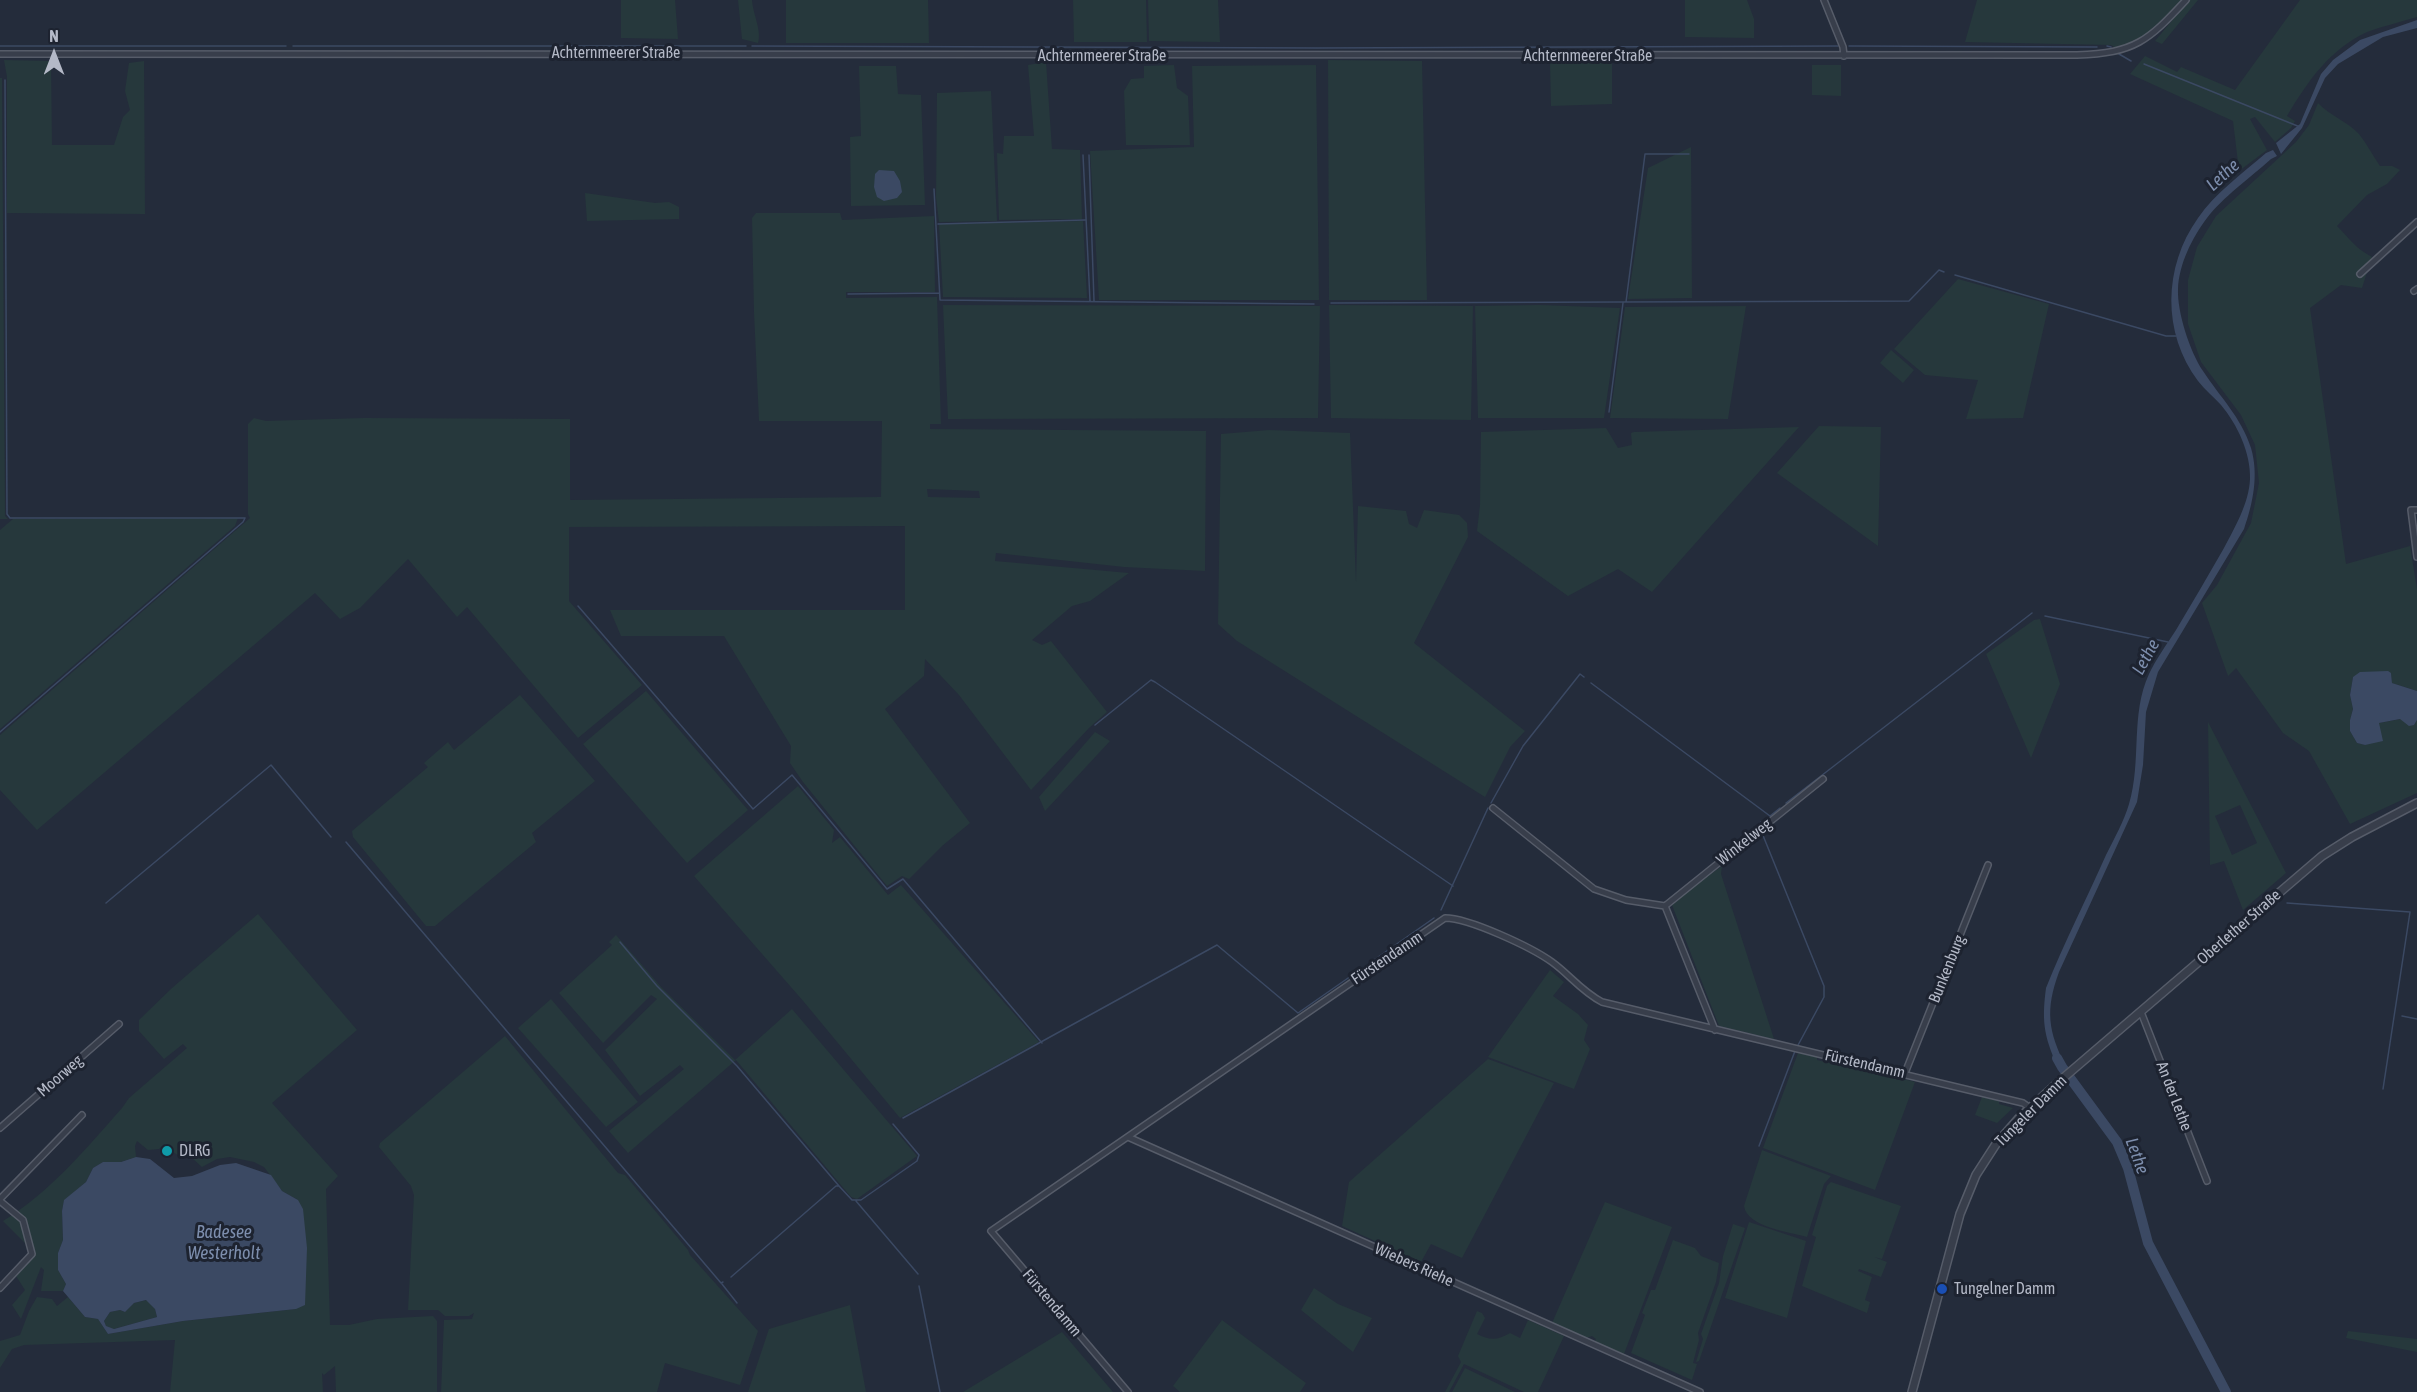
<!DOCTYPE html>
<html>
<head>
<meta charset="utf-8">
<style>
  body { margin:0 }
  #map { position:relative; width:2417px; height:1392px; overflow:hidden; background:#242c3b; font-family:"Asap Condensed",sans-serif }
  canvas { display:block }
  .north { position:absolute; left:24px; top:24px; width:60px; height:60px; -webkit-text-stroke:4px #1d2330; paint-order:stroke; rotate:0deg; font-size:16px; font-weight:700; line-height:24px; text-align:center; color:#b4b9c7 }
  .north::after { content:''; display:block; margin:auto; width:21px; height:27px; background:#b4b9c7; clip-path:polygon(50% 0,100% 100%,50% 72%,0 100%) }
</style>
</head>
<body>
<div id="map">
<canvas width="2417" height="1392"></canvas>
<div class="north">N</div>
</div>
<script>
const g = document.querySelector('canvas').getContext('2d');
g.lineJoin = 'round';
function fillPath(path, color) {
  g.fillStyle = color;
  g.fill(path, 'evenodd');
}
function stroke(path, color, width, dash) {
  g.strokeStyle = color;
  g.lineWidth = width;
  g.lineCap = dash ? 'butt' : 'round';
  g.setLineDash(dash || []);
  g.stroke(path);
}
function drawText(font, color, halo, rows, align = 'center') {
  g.font = font + ' "Asap Condensed",sans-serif';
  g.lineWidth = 6;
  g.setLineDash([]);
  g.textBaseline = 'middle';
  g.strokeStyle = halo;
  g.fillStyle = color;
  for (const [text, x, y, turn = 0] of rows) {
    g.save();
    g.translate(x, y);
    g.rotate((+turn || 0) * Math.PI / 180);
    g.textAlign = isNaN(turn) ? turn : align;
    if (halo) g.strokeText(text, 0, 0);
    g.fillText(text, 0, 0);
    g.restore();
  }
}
fillPath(new Path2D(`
  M621,0h54l3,39 -57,-1z
  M738,0h14c1,14 10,31 6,43l-16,-4z
  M786,0h142l1,43h-143z
  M1073,0h73l1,42h-73z
  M1148,0h70l2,42 -71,-1z
  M1685,0h62l7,19v19l-69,-1z
  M1977,0h205c-22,25 -33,38 -66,48l-5,-3 -146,-3z
  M2189,0h9l-36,44 -7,-3z
  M2300,0h117v17c-16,5 -34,9 -50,15 -38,18 -59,49 -80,84l8,5 -4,7 -16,14 -20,-25 -5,2 17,31 -28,21 -6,-50 -103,-47 15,-18 32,16 4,-5 54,23z
  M1612,59v45l-61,2 -1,-44z
  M4,60l47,1 1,84h62l9,-28 7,-7 -5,-19 4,-28 15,-2 1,153 -138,-1v-136z
  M1328,60l94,1 5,239h-98z
  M1046,62l6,87 28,1 2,69 -83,1 -2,-67 6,1 1,-18h30l-6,-71z
  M1174,65l3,23 11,8 2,49h-64l-2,-54 7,-12 13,-1v-12z
  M1316,65l3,235h-220l-9,-149 104,-4 -2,-81z
  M1812,65h29v31l-29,-1z
  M859,66h37l2,28 23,1 4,110 -74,1 -1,-69 11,-1z
  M0,78h2l3,438 3,3h-8z
  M991,91l6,130 -58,1 -3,-25 1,-104z
  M2318,103c12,13 29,18 41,31 8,10 14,22 21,32h12l8,4 -13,14 -20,11 -30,31c13,13 18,22 35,31l-10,31 -21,-3 -31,23 36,256 64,-18 7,43v102l-25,-8 -1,-10 -38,4 -3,18 3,14 -3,11v11l7,12 8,2 14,-22 22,-4 13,6 3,-5v73l-67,31 -41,-73 -26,-18 -47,-65 -8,8 -26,-73 15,-18 34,-62 8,-40 -4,-38 -14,-30 -40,-53 -13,-38v-44l9,-33 19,-31 80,-74 13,-17z
  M1691,147l1,151 -64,1 20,-131z
  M585,193l70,10 14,-1 10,5v12l-92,2z
  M756,213h84l2,7 92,-4 1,76h-89v6l91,-1 4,127h-11v5l276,2 -1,140 -81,-4 -128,-14 -1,8 134,12 -39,28 -18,5 -40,34 10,5 9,-4 56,71 -18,16 -58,62 -72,-95 -34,-36 -1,17 -39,33 85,114 -28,23 -33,33 -7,-3 -15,10 -84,-104 -13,-19 1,-17 -67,-110h-103l-11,-26h295v-84l-336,1v74l73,84 -64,53 -111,-131 -10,10 -49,-58 -48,49 -20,11 -25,-26 -278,237 -37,-40v-55l250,-217 -2,-4v-90l6,-6 12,3 98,-3 206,1v81l311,-3 1,-76h-123l-5,-109 -2,-94zM927,489l52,2 1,7 -52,-1z
  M1083,221l4,77 -144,-1 -4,-73z
  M1958,279l91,25 -26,114 -57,1 12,-39 -53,-5 -31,-26z
  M943,305l377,1 -2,112 -370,1z
  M1329,305l144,1 -2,114 -140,-2z
  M1540,305l80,3 -16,110h-126l-3,-112z
  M1746,306l-18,113 -118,-1 15,-111z
  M1891,350l23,20 -11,13 -23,-20z
  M1819,426l62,1 -3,119 -101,-73z
  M1799,427l-147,165 -34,-23 -50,27 -91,-65 3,-26 1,-73 125,-4 12,20 14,-3 -1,-12 3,-1z
  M1269,430l81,3 6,149 2,-76 48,5 3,13 8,4 7,-18 35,5 8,8 1,14 -54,106 111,88 -15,16 -25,50 -248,-156 -19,-17 3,-190z
  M238,518l-3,8 -235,203v-199l13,-11z
  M2040,619l20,65 -29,74 -45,-104 48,-34z
  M646,691l102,119 -61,53 -104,-119z
  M520,695l75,86 -63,52 4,9 -101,84h-9l-73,-89 -1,-6 76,-64 -4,-4 24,-21 6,8z
  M2208,722l78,151 -43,37 -19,-49 -14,4zM2240,805l17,38 -25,12 -17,-39z
  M1095,732l15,9 -65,70 -6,-14z
  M798,786l36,44 -2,13 8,-6 48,58 13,-10 138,157 -139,76 -96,-116 -110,-126z
  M1722,866l-1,8 53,165 -55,-13 -47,-121 25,-21z
  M258,914l99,116 -85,73 66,73 -12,13 4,136h19l28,-6 56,-3 4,5v71h-101l-1,-26 -11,9 -2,-2 1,19h-153l5,-52 -151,5 -12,4 -12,19v-27l20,-6 9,-24 8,-14 15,2 5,7 11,-9 17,20 13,2 10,15 75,-13 113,-12 2,-109 -16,-9 -18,-24 -10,-5 -24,-5 -13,2 -15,8 -10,-9c-13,1 -19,-6 -28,-14l-5,5 -11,1 -11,-9 -2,5 1,11 -15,5h-18l-10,6 -7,14 -22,19 -2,10 1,30 -5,12v17l8,14 -3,7h-22l3,-21 -3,-3 -20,52 -9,-14 13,-15 -9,-14 19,-23 -32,-32c47,-29 82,-71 119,-113l7,-10 58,-50 -4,-4 -19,15 -25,-28v-11l33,-32z
  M616,935l46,53 73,72 57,-51 125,147 -60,43 -6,-2 -115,-137 -108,93 -19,-22 75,-62 -4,-4 -40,31 -35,-46 52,-51 -6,-4 -48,48 -44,-50 53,-48 -3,-3z
  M1550,970l14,12 -11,14 25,18 10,11 -4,15 6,9 -16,40 -86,-32z
  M551,999l87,103 -32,25 -88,-99z
  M505,1036l113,137 7,2 63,75 2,5 68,76 -18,54 -75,-22 -8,29h-216l3,-72 28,-1 2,-6 -5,3h-24l-7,-6h-30l6,-115 -3,-9 -32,-39 1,-4z
  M1798,1053l19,4v3l74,18 1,-2 23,6 -40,108 -112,-42z
  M1488,1059l66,24 -92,175 -31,-14 -10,18 -79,-36 7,-44z
  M1982,1097l17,4v3l14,4 -16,15 -22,-8z
  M1762,1150l69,26 -7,8 -17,53c-18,-5 -60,-10 -63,-31z
  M1831,1182l70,24 -19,53 -8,-2 13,5 -6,15 -22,-8 -1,2 14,6 -7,23 5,2 -3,11 -65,-27 14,-49 -4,-2 15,-49z
  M1605,1202l67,25 -48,127 -30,-12 2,-3 -4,-3 -6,2 -34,-15z
  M1749,1222l57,19 -19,77 -62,-20z
  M1733,1224l12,4 -46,133 -3,1 7,-23 -2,-5 18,-51 4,-27z
  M1673,1240l22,8 6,8 18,7 -3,19 -18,51 1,7 -6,23 4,1 -5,16 -61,-27 14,-38 -3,-2 9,-23h4z
  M1314,1288l24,16 34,14 -19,34 -52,-42z
  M147,1300l8,9 2,8 -43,12 -8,-2 -2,-6 6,-9 10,-2 5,2 9,-9z
  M850,1305l16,87h-118l21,-63z
  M1477,1311l5,2 3,5 -8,16c13,7 21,6 33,-1l10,5 8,-18 36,16 -26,56h-14l-60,-28 -15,28h-4l16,-30 -3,-6z
  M1222,1320l84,63 -6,9h-120l-7,-6z
  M2348,1331l69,8v13l-71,-14z
  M1062,1332l51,60h-150z
  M1465,1368l50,24h-63z`), '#26383c');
fillPath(new Path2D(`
  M2417,20v8l-34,9 -45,27 -13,14 -23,50 -21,26 -5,-11 24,-19 21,-50 12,-14 27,-20z
  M2273,150l4,6 -6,3c-19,17 -50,40 -64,59 -15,20 -28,46 -29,71 -1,23 12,63 25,82 17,26 38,46 48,77 8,27 2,55 -7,81l-86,143 -12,40 -3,53 -6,37 -78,170c-14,38 -11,59 7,95l-6,5c-15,-33 -19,-47 -14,-84 18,-45 40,-88 60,-133 8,-16 18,-34 23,-51 13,-43 1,-89 20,-130 7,-15 18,-30 27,-44 16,-27 32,-54 48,-82 11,-21 25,-45 26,-69 1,-26 -13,-55 -29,-74 -7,-8 -16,-15 -23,-24 -36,-48 -35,-114 0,-163 17,-25 45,-45 68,-65z
  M879,170l15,1 6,10 2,11 -5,6 -13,3 -7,-4 -3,-10 1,-13z
  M2388,671l3,2 1,10 25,8v29l-3,5 -5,1 -9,-7 -21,4 4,18 -18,4 -8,-2 -7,-12v-11l3,-11 -3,-14 3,-18 7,-5z
  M136,1157l14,2 24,19 18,-2 28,-11 16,-2 35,12 11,16 16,9 5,9 4,39 -2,57 -9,4 -113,12 -75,13 -10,-15 -13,-2 -22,-26 3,-7 -8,-14v-17l5,-13 -1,-29 2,-11 22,-18 7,-14 10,-6h18zM146,1300l9,9 2,8 -43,12 -8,-3 -2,-5 6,-9 10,-2 5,2 9,-9z`), '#3b4963');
stroke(new Path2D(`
  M0,46h286
  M293,46h453
  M752,46l565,2 521,-2
  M1849,46l248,1
  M2107,46l4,1
  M2119,54l12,7
  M2144,64l156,63
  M1083,155l7,146
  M1089,155l5,146
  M934,189l6,111 374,4
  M938,224l147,-4
  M1955,275l211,61h10
  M848,294l91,-1
  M1626,302l19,-148h44
  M1331,303l578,-2 30,-31 5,2
  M1609,412l14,-109
  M578,606l175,203 39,-34 95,114 16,-10 139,164
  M2045,616l123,26
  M1591,683l179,133 10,-8
  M1095,725l56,-45 4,2 298,204
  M0,732l243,-210 2,-4h-235l-3,-4 -2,-434
  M1491,803l32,-57 57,-72 4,3
  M1786,803l246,-190
  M1758,824l3,-2
  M1762,833l62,153v11l-27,50
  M346,842l375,441 2,-1
  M106,903l165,-138 60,72
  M2287,903l123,9 -27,177
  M1441,910l47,-102
  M620,942l37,44 80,80 102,120
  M2402,1016l15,3
  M903,1118l314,-173 81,68 136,-95
  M1759,1146l36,-95
  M856,1201l62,73
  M731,1277l105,-91h3l13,14h9l56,-39 2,-6 -26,-31
  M722,1284l15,19
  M919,1286l21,106`), '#3b4963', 1.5);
stroke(new Path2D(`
  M2057,1058l5,9 55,75 11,26 20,75 78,149`), '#3b4963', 10);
const minor = new Path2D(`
  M1824,0l19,47 1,9
  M0,54l2077,1c58,-2 71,-14 109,-55
  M2360,274l57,-52
  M2414,291l3,-2
  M2417,510h-6l6,47
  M1493,808l101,81 32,11 39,6 50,124
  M1665,906l158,-127
  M2141,1012l66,169
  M1905,1073l83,-208
  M0,1128l119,-104
  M1128,1137l572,255
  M0,1199l82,-84
  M0,1201l23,19 9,34 -32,34
  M1128,1392l-137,-161 454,-313c24,0 86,29 107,44 18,13 29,29 50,40l421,101 7,5`);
const tertiary = new Path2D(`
  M1912,1392l48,-178 16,-39 20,-31 22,-25 44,-40 260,-223 30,-19 65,-34`);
stroke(minor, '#565c69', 8);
stroke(tertiary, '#565c69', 10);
stroke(minor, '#383e4b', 5);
stroke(tertiary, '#383e4b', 7);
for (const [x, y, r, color] of [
  [167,1151,6,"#0f9aa8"],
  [1942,1289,6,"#1a4fb4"]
]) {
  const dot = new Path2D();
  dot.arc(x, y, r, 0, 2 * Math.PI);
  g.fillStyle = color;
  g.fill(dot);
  stroke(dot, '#1d2330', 2);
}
drawText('16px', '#b4b9c7', '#1d2330', [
  ["Achternmeerer Straße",616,53],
  ["Achternmeerer Straße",1102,56],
  ["Achternmeerer Straße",1588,56],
  ["Winkelweg",1744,842,-38],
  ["Oberlether Straße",2239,927,-41],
  ["Fürstendamm",1387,958,-34],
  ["Bunkenburg",1947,969,-68],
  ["Fürstendamm",1865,1064,13],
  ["Moorweg",60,1076,-41],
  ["An der Lethe",2174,1096,69],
  ["Tungeler Damm",2031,1111,-45],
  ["Wiebers Riehe",1414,1265,24],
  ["Fürstendamm",1052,1303,50]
]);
drawText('16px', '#b4b9c7', '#1d2330', [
  ["DLRG",179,1151],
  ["Tungelner Damm",1954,1289]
], 'left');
drawText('italic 18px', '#7d8ead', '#1d2330', [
  ["Lethe",2223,175,-42],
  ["Lethe",2146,657,-61],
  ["Lethe",2137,1156,70],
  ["Badesee",224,1232],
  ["Westerholt",224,1253]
]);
</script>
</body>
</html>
